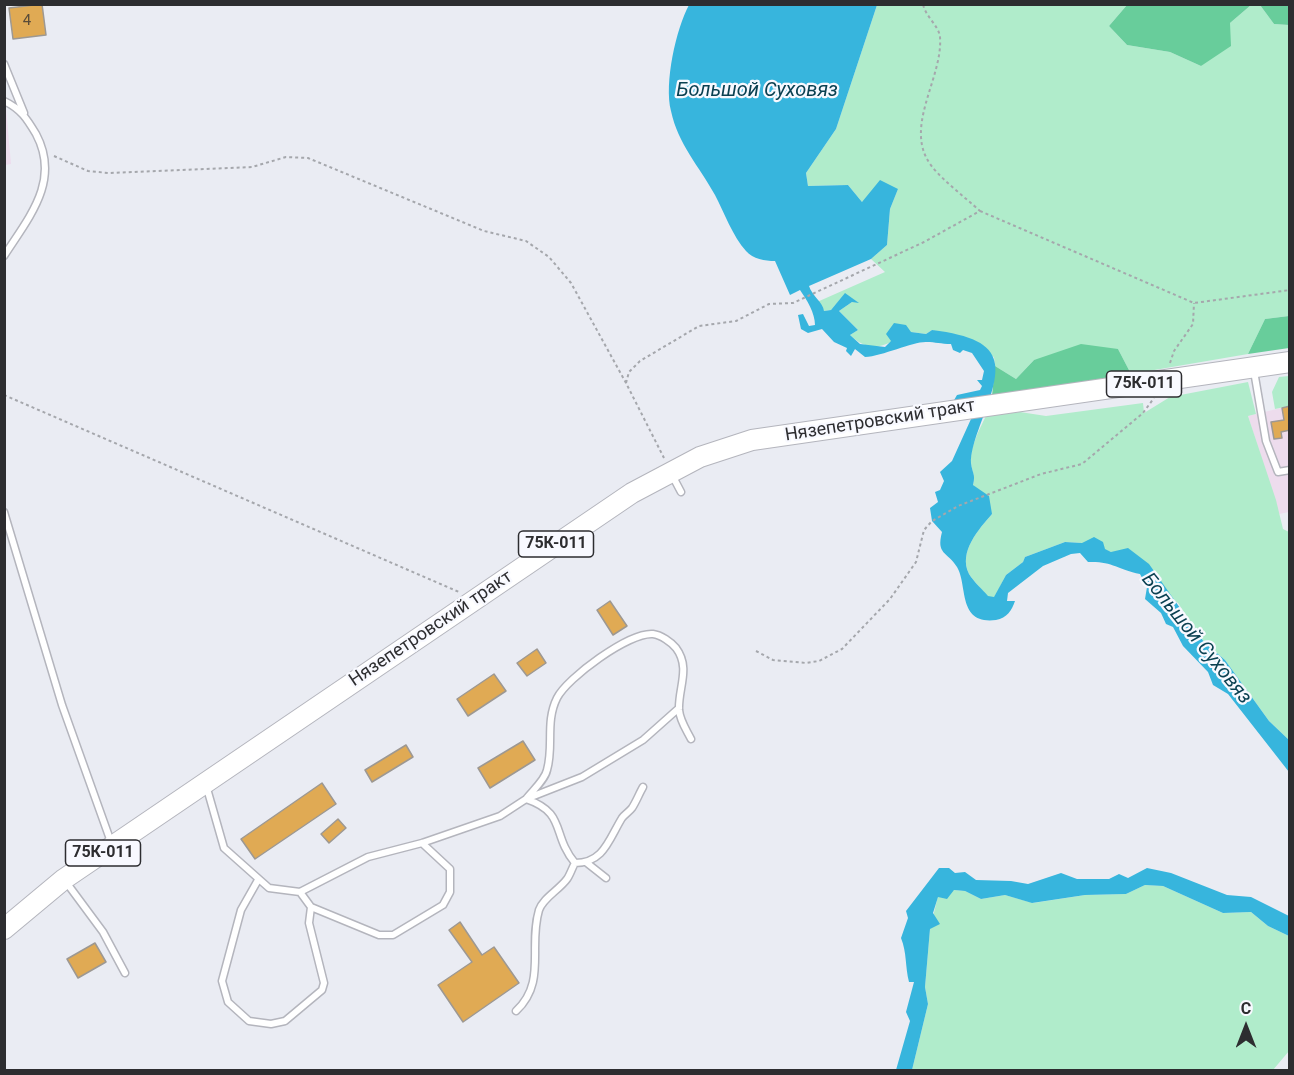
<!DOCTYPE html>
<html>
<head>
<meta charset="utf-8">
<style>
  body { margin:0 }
  #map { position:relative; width:1294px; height:1075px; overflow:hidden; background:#eaecf3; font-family:Roboto,sans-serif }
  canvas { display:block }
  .frame { position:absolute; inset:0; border:6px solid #2d2d30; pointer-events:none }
  .north { position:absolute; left:1216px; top:997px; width:60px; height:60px; -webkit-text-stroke:4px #f8f9ff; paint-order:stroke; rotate:0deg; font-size:16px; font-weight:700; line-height:24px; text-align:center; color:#2d2d30 }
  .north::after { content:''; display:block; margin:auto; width:21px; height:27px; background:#2d2d30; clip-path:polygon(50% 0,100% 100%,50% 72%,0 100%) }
</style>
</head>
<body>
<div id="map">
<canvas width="1294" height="1075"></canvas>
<div class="frame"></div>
<div class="north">С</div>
</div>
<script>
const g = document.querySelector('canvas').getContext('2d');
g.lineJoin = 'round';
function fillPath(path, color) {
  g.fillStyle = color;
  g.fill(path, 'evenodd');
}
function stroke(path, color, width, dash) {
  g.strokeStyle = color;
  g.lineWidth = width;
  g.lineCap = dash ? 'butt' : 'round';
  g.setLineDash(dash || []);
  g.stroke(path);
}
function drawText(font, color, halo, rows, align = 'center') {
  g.font = font + ' Roboto,sans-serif';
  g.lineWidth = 4.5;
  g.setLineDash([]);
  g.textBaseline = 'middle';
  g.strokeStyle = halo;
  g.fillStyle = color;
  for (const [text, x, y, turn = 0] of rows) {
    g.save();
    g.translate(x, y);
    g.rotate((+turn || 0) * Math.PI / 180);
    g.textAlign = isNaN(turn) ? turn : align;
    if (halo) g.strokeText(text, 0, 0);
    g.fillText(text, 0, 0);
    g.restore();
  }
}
fillPath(new Path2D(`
  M4,86l7,78 -6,1h-1z
  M1289,406v106l-10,2 -31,-98z`), '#eddced');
fillPath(new Path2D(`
  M877,5h250l-18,21 18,19 43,7 31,14 29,-43 21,-18h9l14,19 15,1v291l-24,3 -17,35 -117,20 -13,-25 -84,11 -18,19 -21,-13 -1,-9 -62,-27 -6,4 -15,-2c-24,11 -37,25 -61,3l8,-5 -19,-19 13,-9h5l-12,-8 -14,16 -7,1 -7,-9 68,-30 -14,-13 16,-14 3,-36 8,-20 -36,13 -14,-17 -40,1 -2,-13 30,-44z
  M1289,376v30l-14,3 -3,-17 7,-15z
  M1248,382l8,32 -8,2 28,84 7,29 6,3v208l-20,-19 -44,-61 -21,-18 -26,-39 -67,-51 -29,-9 -17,-1 -40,15 -2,5 -17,13 -12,23 -6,-1c-6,-8 -14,-15 -19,-23 -11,-22 10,-45 23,-60l-19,-29c3,-11 -2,-14 -2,-23 -1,-15 9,-34 15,-46l34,-4 26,4 97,-13 1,10 26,-16z
  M1145,885l18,1 60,27 28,-1 17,14 21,10v115l-16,19h-361l16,-66 -3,-17 5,-58 8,-33 16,-6 11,1 16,8 24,-4 28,8 52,-8 41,-1z`), '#b0eccb');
fillPath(new Path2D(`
  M1127,5v-1l124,1 -21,18 1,23 -30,20 -31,-14 -43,-7 -18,-19z
  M1260,5h29v20l-15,-1z
  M1289,316v32l-41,6 17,-35z
  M1081,344l37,5 13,25 -139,22 3,-30 21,13 18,-19z`), '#68cd9b');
fillPath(new Path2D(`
  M689,5h188l-41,124 -30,44 2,13 40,-1 14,17 18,-22 18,9 -8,20 -3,36 -16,14 -62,27c3,10 14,16 15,25l7,-1 14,-17 14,10 -7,-1 -13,9 19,19 -8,5 10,9 25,3 6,-6 -5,-7 8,-11 12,2 5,7 15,2 6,-4c81,10 70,38 46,101 -3,8 -8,24 -7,32 1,10 5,11 2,22l16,11 3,18c-13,15 -34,38 -23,60 5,8 13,15 19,22l6,1 12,-22 17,-13 2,-5 40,-15 17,1 12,-6 9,5 2,7 6,3 17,-4 21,16 55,78 21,18 44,61 20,19v32l-61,-78 -15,-9 -5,-13 -25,-26 -10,-19 -7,-3 -5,-11 -16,-14 2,-12 -7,-13c-23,-5 -28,-13 -52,-12l-8,-9 -9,1 -28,12 -35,27 -1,8h8c-3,9 -8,17 -19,19 -39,5 -28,-35 -39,-53 -10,-16 -21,-12 -15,-35l-10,-11 -2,-13 8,-6 -3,-10 5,-2 4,-9 -4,-9 12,-11 19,-42 -6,-16 -12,-1 4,-7 23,-5 2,-4 -5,-6h5l2,-9 -12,-18 -9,-3 -3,3 -7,-3 -2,-6c-10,0 -16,-2 -24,-2 -13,-1 -44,14 -62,15l-10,-8 -4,7 -5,-5 1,-3 -13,-6 -12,-13 -14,4 -7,-4 -3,-14 5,-1 6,12 6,-1c0,-12 -8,-25 -15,-35l-10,5 -15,-34c-10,0 -22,-2 -29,-10 -13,-14 -22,-39 -31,-56 -16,-29 -37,-51 -44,-84 -7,-28 5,-82 18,-106z
  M939,868h10l6,5 10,-1 11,8 35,1 17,3 33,-11 16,6h32l10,-5 9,4 19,-10 24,5 56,22 24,2 38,19v20l-21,-10 -17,-14 -28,1 -60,-27 -18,-1 -19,9 -41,1 -53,8 -27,-8 -24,4 -16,-8 -11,-1 -7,9 -9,-2 -5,16 7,11 -10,5 -5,58 3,17 -16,66h-16l14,-49 -4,-9 8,-30h-5c-4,-16 -2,-29 -8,-44l7,-20 -2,-7z`), '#37b5dd');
const building = new Path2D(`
  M42,4l4,31 -33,4 -4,-31z
  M1290,406v24l-9,2 1,6 -8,1 -3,-17 13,-2 -2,-12z
  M610,601l17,25 -14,9 -16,-25z
  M537,649l9,14 -19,13 -10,-13z
  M494,674l12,17 -38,25 -11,-17z
  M523,741l12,19 -45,28 -12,-20z
  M406,745l7,12 -41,25 -7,-12z
  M322,783l14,21 -81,55 -14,-20z
  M338,819l8,9 -17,15 -8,-9z
  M460,922l22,33 12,-8 25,36 -56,39 -25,-37 34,-23 -23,-32z
  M95,943l11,19 -28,16 -11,-19z`);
fillPath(building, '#e0aa54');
stroke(building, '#9d9892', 1.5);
const service = new Path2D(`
  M4,64l20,49
  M4,101c17,8 23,18 32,33 25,47 -7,83 -32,122
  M1254,371l12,70 12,31 12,-2
  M672,475l9,17
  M4,512l58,193 49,137
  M206,785l18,63 45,40 31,4 68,-35 54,-14 78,-27 26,-17 56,-22 61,-37 36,-32
  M643,787c-4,7 -7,15 -11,21 -3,4 -7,6 -10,10 -13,21 -18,45 -47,45 -24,-29 -8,-50 -49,-64 6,-8 19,-19 21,-29 7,-24 -2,-48 10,-72 10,-20 72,-66 96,-64 8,1 18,8 23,14 15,20 2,40 3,62 1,11 7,19 12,29
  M587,863l19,15
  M258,880l-17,30 -19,71 6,21 21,19 22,3 14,-3 37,-31 2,-7 -15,-60 2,-16
  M66,882l37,50 22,41
  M300,892l11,15 68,28h14l50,-30 7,-13v-23l-28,-26
  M516,1011c31,-29 12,-64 23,-101 4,-12 20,-20 28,-31 3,-4 5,-11 8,-16`);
const primary = new Path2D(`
  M4,929l60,-50 568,-386 68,-36 52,-17 538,-78`);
stroke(service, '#b4b5bd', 9);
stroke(primary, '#b4b5bd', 22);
stroke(new Path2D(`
  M54,156l34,15 20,2 144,-6 34,-10 22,1 176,73 42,10 23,16 22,26 55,100 38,75
  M980,211l214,92 96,-13
  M1170,363l4,-12 19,-27 1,-21
  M626,383l3,-11 11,-11 59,-35 37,-5 33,-17 24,-1 131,-61 56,-31c-15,-14 -44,-35 -53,-52 -20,-37 16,-83 13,-122 -1,-11 -15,-21 -17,-33
  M4,395l455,197
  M756,651l17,9 33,3 13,-2 23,-12 48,-50 26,-37 8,-32 8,-9 26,-15 83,-32 41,-10 61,-51 11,-15`), '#a5a7ac', 2, [3, 3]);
stroke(service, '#fff', 6);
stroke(primary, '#fff', 20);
drawText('15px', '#5a4c39', null, [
  ["4",27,21]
]);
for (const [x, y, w] of [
  [1144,384,75],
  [556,544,75],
  [103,853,75]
]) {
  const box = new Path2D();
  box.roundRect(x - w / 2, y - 13, w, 26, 4.5);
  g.fillStyle = '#f8f9ff';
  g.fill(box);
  stroke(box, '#2d2d30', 1.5);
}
drawText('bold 16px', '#2d2d30', null, [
  ["75К-011",1144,384],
  ["75К-011",556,544],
  ["75К-011",103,853]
]);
drawText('18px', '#2d2d30', '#f8f9ff', [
  ["Нязепетровский тракт",880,421,-9],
  ["Нязепетровский тракт",431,629,-34]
]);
drawText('italic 20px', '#0b4152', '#f8f9ff', [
  ["Большой Суховяз",757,91],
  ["Большой Суховяз",1196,639,51]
]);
</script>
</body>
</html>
